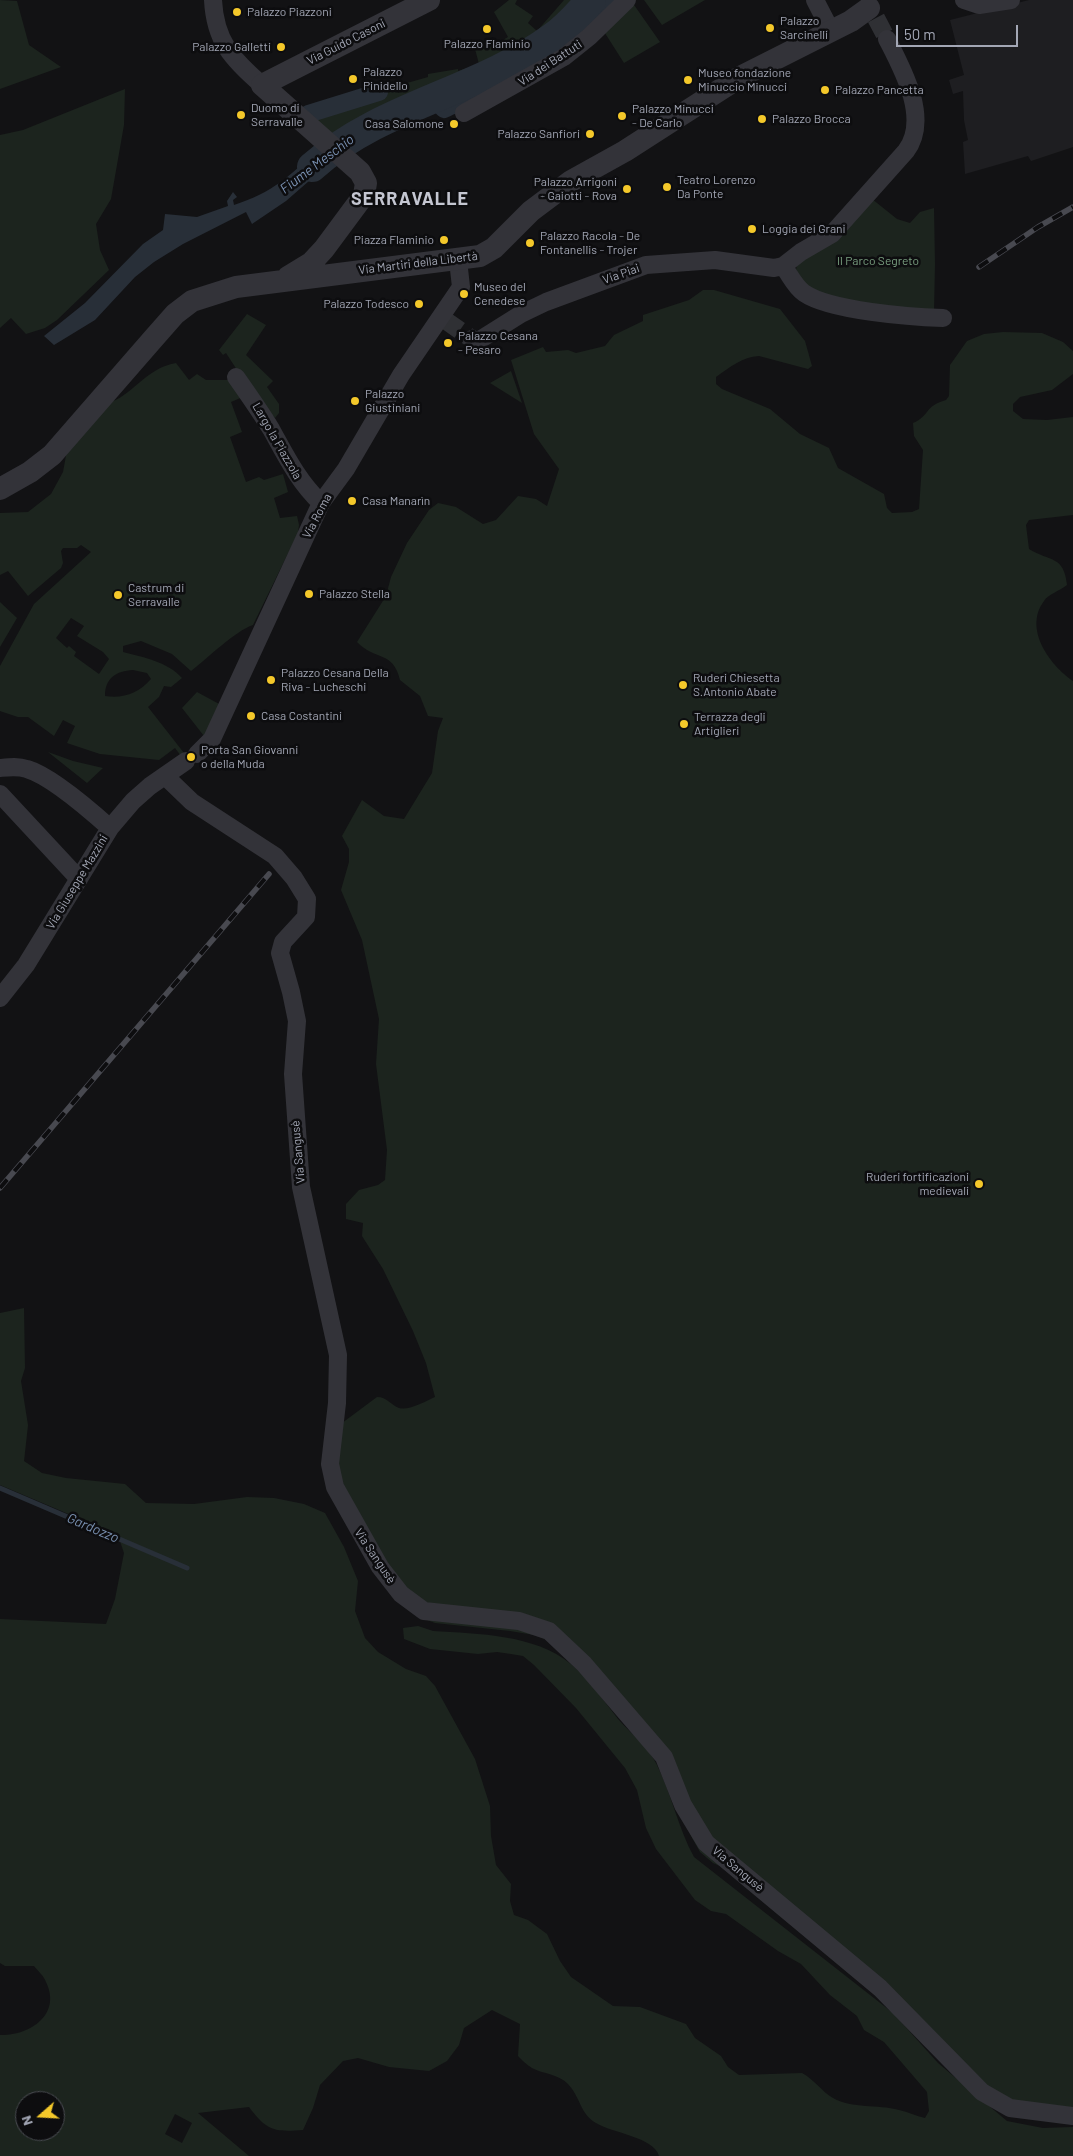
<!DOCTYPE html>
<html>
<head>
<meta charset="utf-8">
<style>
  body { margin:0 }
  #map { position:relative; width:1073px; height:2156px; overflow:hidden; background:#121214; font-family:Barlow,sans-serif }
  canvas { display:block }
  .north { position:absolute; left:15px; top:2091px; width:50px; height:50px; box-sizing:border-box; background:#0d0d0f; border:1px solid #494b51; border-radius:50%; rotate:251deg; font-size:14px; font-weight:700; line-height:20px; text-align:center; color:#a3a7b5 }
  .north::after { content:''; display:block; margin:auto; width:18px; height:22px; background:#f4c82a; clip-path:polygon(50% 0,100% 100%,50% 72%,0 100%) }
  .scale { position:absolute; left:896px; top:25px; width:122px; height:22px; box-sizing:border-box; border:2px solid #a3a7b5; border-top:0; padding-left:6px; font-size:15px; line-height:18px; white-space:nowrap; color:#a3a7b5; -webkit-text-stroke:4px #0d0d0f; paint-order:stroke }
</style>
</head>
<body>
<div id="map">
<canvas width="1073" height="2156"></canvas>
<div class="north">N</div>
<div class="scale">50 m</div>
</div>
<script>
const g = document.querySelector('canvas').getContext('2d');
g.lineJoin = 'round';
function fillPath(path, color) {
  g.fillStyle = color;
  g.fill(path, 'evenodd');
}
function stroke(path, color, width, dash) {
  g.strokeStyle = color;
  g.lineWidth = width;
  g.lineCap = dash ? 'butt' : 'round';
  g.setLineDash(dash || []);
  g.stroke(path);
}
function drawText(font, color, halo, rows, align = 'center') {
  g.font = font + ' Barlow,sans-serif';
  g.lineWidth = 5;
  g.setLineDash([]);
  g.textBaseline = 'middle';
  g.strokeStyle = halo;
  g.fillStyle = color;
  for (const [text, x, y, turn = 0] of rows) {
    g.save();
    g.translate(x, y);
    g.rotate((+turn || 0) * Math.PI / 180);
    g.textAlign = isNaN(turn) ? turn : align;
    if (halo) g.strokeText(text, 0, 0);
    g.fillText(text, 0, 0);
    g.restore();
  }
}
fillPath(new Path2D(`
  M1029,0h44v147l-42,14 -3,-5 -63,18 -2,-32 5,-2 -4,-20 -1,-29 -10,3 -4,-14 15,-5 -14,-55z`), '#1e1e21');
fillPath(new Path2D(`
  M0,0l17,1 12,44 32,22 -61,22z
  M509,0h8l-2,4 18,12 -5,7 9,8 27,-31h16l-23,24 -67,38 -158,72 -23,-19 70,-21v-3l49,-14v-3l30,-5v2l21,-7 -4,-15 23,-6 10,-6 -14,-25z
  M644,0h61l-43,25z
  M632,2l28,40 -36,21 -21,-33z
  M125,89l-1,36 -13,74 -15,25 4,26 9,20 -52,50 -12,8 -19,6 -15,-16 -11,10v-193l23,-5z
  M872,199l25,20 13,4 10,-11 14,-4 1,56 -1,48h-33l-93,-20 -12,-22 1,-6z
  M703,290h11l66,19 25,32 7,25 -4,3 -49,-13c-17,1 -29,11 -43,21v7l6,5 48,20 30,25 29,14 9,20 46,26 3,14 5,5 20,-1 7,-3 4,-59 -9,-14 -1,-13c17,-7 11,-17 33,-23l3,-4 1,-31 17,-24 17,-7 19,-2 39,1 21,9 10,9v23l-21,16 -32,7 -7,7v7l10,8 24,1 26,-3v98l-44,5 -3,5 3,24c21,13 35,6 38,36 -7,6 -19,9 -23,16 -21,28 6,64 29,80v1438l-62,-5 -112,-107 -177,-140 -9,-4 -13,-11 -9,-16 -13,-43 -25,-51 -103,-101 -16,-6 -24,-4 -75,-8 -16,-6 -13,-9 -73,-114 1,-65 43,-32c10,0 14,8 22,11 10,3 27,-7 36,-11l-9,-34 -13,-32 -30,-62 -21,-33 1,-13 -17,-4v-15l13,-14 19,-5 7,-5 2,-30 -11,-86 3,-45 -17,-79 -21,-50 8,-28v-13l-7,-13 20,-36 22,16 20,3 28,-46 6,-42 5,-13 -15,-2 -8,-20 -20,-16c-7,-30 -25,-19 -43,-38l29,-46 5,-19 16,-34 22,-33 9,-7 18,4 27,17 13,-4 22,-24 18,3 11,7 12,-37 -25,-35 -23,-74 32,-13 3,5 22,-2 8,3 29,-7 9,-11 29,-14v-6l46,-15z
  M247,314l19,11 -20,30 27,26 -6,6 12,17v9l-4,5 -23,-25 -26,-40 -3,2 -4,-5z
  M176,363l13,17 8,-6 9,6h26l13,16 -14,6 11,30 -12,5 16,45 13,-5 5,3 19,-6 5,18 -14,6 6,20 17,-2 2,9 -1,8 -45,92c-18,6 -45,33 -62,46l-19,-17 -31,-13 -18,5v6c20,5 45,10 59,26l-11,9 -7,-1 -5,11 -11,10 36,46 -3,3 -6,-8 -16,12 -59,-6 -33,-11 8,-17 -12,-6 -9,16 -26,-19h-10l-18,-6v-45l34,-62 57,-52 -10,-7 -4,3h-14l-2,3 2,12 -2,5 -33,28 -20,-25 -8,4v-62l28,-1 23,-18 12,-22 4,-22 40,-47c24,-5 38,-35 69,-40zM71,618l13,8 -7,10 26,16 6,7 -10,15 -25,-18 2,-4 -7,-6 -2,2 -11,-10zM133,670l14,3 4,6c-12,14 -28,20 -46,17 0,-18 11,-25 28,-26z
  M511,371l11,32 -32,-20z
  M0,602l17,16 -17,29z
  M197,692l24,13 -17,31 -22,-28z
  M48,752l25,9 30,7 -16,15z
  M24,1308l1,60 -4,13 7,44 -4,36 18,12 24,5 59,6 21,19 48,1 53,-7 27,1 30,6 21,9 19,34 14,34 -3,30 10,27 13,14 28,17 20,7 9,10 40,73 15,47 1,30 5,29 15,19 -1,17 4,14 14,5 19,14 13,27 11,16 42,29 27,1 46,17 9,14 26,18 7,11 11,8 63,-2c13,7 19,18 31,25 20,11 44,6 66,12 9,2 17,6 26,8l4,-7 -2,-19 -43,-50 -20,-12 -7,-14 -27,-21 -29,-31 -23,-13 -52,-37 -15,-3 -16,-11 -39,-51 -10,-21 -9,-38 -12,-22 -49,-60 -42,-43 -11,-9 -12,-2 -14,-2 -19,2 -48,-5 -26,-10 -1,-11 15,-2 15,5c46,3 101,3 138,33 19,16 32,36 47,55 14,16 30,27 39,46 15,30 21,63 37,92l199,156 45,50 69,58 36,7 30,-1v29h-414c-5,-19 -47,-23 -63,-33 -16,-9 -15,-25 -28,-39 -9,-10 -25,-10 -36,-16 -5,-3 -10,-8 -14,-12l2,-32 -28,-14 -28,18 -5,17 -12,16 -18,10 -40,-4 -31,-9 -15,3 -23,24 -7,23 -10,22c-29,2 -36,1 -54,-23l-51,6 51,43h-249v-121c29,1 62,-20 46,-53 -2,-6 -8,-11 -12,-16h-29l-5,-3v-344l106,5 9,-25 9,-46 -6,-18 -118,-50v-172zM25,2101h30v30h-30zM175,2114l17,9 -10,20 -17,-9z`), '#1c241e');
fillPath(new Path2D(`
  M318,149l14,12 -46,40 -34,23 -6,-12 -63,32 -29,18 -19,15 -40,43 -41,25 -10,-9 41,-33 58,-59 20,-14 2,-16 32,3 31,-11 -1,-5 6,-9 4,5 -4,3 1,5c39,-13 55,-28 84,-56z`), '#282f38');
stroke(new Path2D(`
  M0,1488l187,80`), '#282f38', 5);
stroke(new Path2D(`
  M434,99l10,10c39,-18 78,-35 114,-59 20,-13 37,-32 53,-50
  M308,114l71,-22`), '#282f38', 18);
stroke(new Path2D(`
  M312,167c69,-62 167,-75 241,-130 15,-10 26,-24 38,-37`), '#282f38', 30);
stroke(new Path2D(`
  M876,18l11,21
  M445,320l27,19`), '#2f3034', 18, [18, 9]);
stroke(new Path2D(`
  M213,0c2,41 19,59 49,85
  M815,0l16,31
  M964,0l15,5 32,-5
  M464,113l100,-56 25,-20 38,-37
  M783,266c7,9 12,21 21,27 26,18 107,24 139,25
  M472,339l6,2 43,-27 25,-12 100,-37 69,-5 59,8 9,-2 18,-14 31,-18 74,-83c24,-32 -3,-81 -19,-112
  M236,377c12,17 24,34 35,52 15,27 27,52 50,74
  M197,754l15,-15 109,-236 25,-34 55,-94 60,-88 -3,-27
  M0,768c10,-1 18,-2 27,1 24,7 64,42 83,59
  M165,776l27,26 83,54 19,22 13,21 -1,18 -23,25 -3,11 11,39 6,29 -4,53 8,113 37,168 -1,48 -7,61 5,23 45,80 21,27 23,17 95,10 30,10 35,33 80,93 19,48 23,38 174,145 102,104 28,16 63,8
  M0,794l79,85
  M0,998l26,-33 84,-137 23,-27 17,-15 36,-25`), '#333339', 18);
stroke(new Path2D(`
  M288,277l23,-14 13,-14 40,-54 2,-12 -6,-11 -98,-87 167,-85
  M0,489l30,-17 22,-17 101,-116 22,-25 17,-13 44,-14 244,-31 14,-8 37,-37 40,-30 54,-30 115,-74 111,-56 18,-13`), '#333339', 22);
const rail = new Path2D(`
  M979,267l59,-40 35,-20
  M0,1188l269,-314`);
stroke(rail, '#484950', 5.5);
stroke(rail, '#0d0d0f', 4, [11]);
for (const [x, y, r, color] of [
  [237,12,5,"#f4c82a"],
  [770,28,5,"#f4c82a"],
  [487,29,5,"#f4c82a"],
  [281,47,5,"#f4c82a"],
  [353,79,5,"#f4c82a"],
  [688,80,5,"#f4c82a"],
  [825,90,5,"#f4c82a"],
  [241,115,5,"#f4c82a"],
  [622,116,5,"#f4c82a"],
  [762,119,5,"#f4c82a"],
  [454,124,5,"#f4c82a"],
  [590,134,5,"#f4c82a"],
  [667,187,5,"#f4c82a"],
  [627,189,5,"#f4c82a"],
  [752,229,5,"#f4c82a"],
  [444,240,5,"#f4c82a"],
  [530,243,5,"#f4c82a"],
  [464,294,5,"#f4c82a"],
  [419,304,5,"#f4c82a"],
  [448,343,5,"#f4c82a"],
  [355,401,5,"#f4c82a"],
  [352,501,5,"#f4c82a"],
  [309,594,5,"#f4c82a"],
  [118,595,5,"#f4c82a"],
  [271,680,5,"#f4c82a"],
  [683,685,5,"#f4c82a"],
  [251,716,5,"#f4c82a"],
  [684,724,5,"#f4c82a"],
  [191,757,5,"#f4c82a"],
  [979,1184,5,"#f4c82a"]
]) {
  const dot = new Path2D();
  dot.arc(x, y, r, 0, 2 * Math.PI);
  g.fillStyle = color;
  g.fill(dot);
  stroke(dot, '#0d0d0f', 2);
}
drawText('12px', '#a3a7b5', '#0d0d0f', [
  ["Palazzo Piazzoni",247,12],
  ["Palazzo",780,21],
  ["Sarcinelli",780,35],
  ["Palazzo Flaminio",487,44,"center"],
  ["Palazzo Galletti",271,47,"right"],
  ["Palazzo",363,72],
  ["Pinidello",363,86],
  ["Museo fondazione",698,73],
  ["Minuccio Minucci",698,87],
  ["Palazzo Pancetta",835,90],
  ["Duomo di",251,108],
  ["Serravalle",251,122],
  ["Palazzo Minucci",632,109],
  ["- De Carlo",632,123],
  ["Palazzo Brocca",772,119],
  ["Casa Salomone",444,124,"right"],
  ["Palazzo Sanfiori",580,134,"right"],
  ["Teatro Lorenzo",677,180],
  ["Da Ponte",677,194],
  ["Palazzo Arrigoni",617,182,"right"],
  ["- Gaiotti - Rova",617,196,"right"],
  ["Loggia dei Grani",762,229],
  ["Palazzo Racola - De",540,236],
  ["Fontanellis - Trojer",540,250],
  ["Piazza Flaminio",434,240,"right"],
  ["Museo del",474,287],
  ["Cenedese",474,301],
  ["Palazzo Todesco",409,304,"right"],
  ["Palazzo Cesana",458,336],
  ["- Pesaro",458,350],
  ["Palazzo",365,394],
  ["Giustiniani",365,408],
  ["Casa Manarìn",362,501],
  ["Castrum di",128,588],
  ["Serravalle",128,602],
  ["Palazzo Stella",319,594],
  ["Palazzo Cesana Della",281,673],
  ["Riva - Lucheschi",281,687],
  ["Ruderi Chiesetta",693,678],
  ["S.Antonio Abate",693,692],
  ["Casa Costantini",261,716],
  ["Terrazza degli",694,717],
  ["Artiglieri",694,731],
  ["Porta San Giovanni",201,750],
  ["o della Muda",201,764],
  ["Ruderi fortificazioni",969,1177,"right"],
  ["medievali",969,1191,"right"]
], 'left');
drawText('12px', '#a3a7b5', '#0d0d0f', [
  ["Via Guido Casoni",346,42,-27],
  ["Via dei Battuti",550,63,-33],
  ["Via Martiri della Libertà",418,263,-7],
  ["Via Piai",621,274,-19],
  ["Largo la Piazzola",277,441,60],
  ["Via Roma",317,516,-62],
  ["Via Giuseppe Mazzini",77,882,-59],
  ["Via Sangusè",298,1152,-95],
  ["Via Sangusè",375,1556,56],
  ["Via Sangusè",738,1869,40]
]);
drawText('12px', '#7aa081', '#0d0d0f', [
  ["Il Parco Segreto",878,261]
]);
drawText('italic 14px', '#7990b1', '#0d0d0f', [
  ["Fiume Meschio",317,164,-37],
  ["Gardozzo",93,1528,23]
]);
g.letterSpacing = '1px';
drawText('bold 18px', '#c4c6d1', '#0d0d0f', [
  ["SERRAVALLE",410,199]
]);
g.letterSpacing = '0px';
</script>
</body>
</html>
